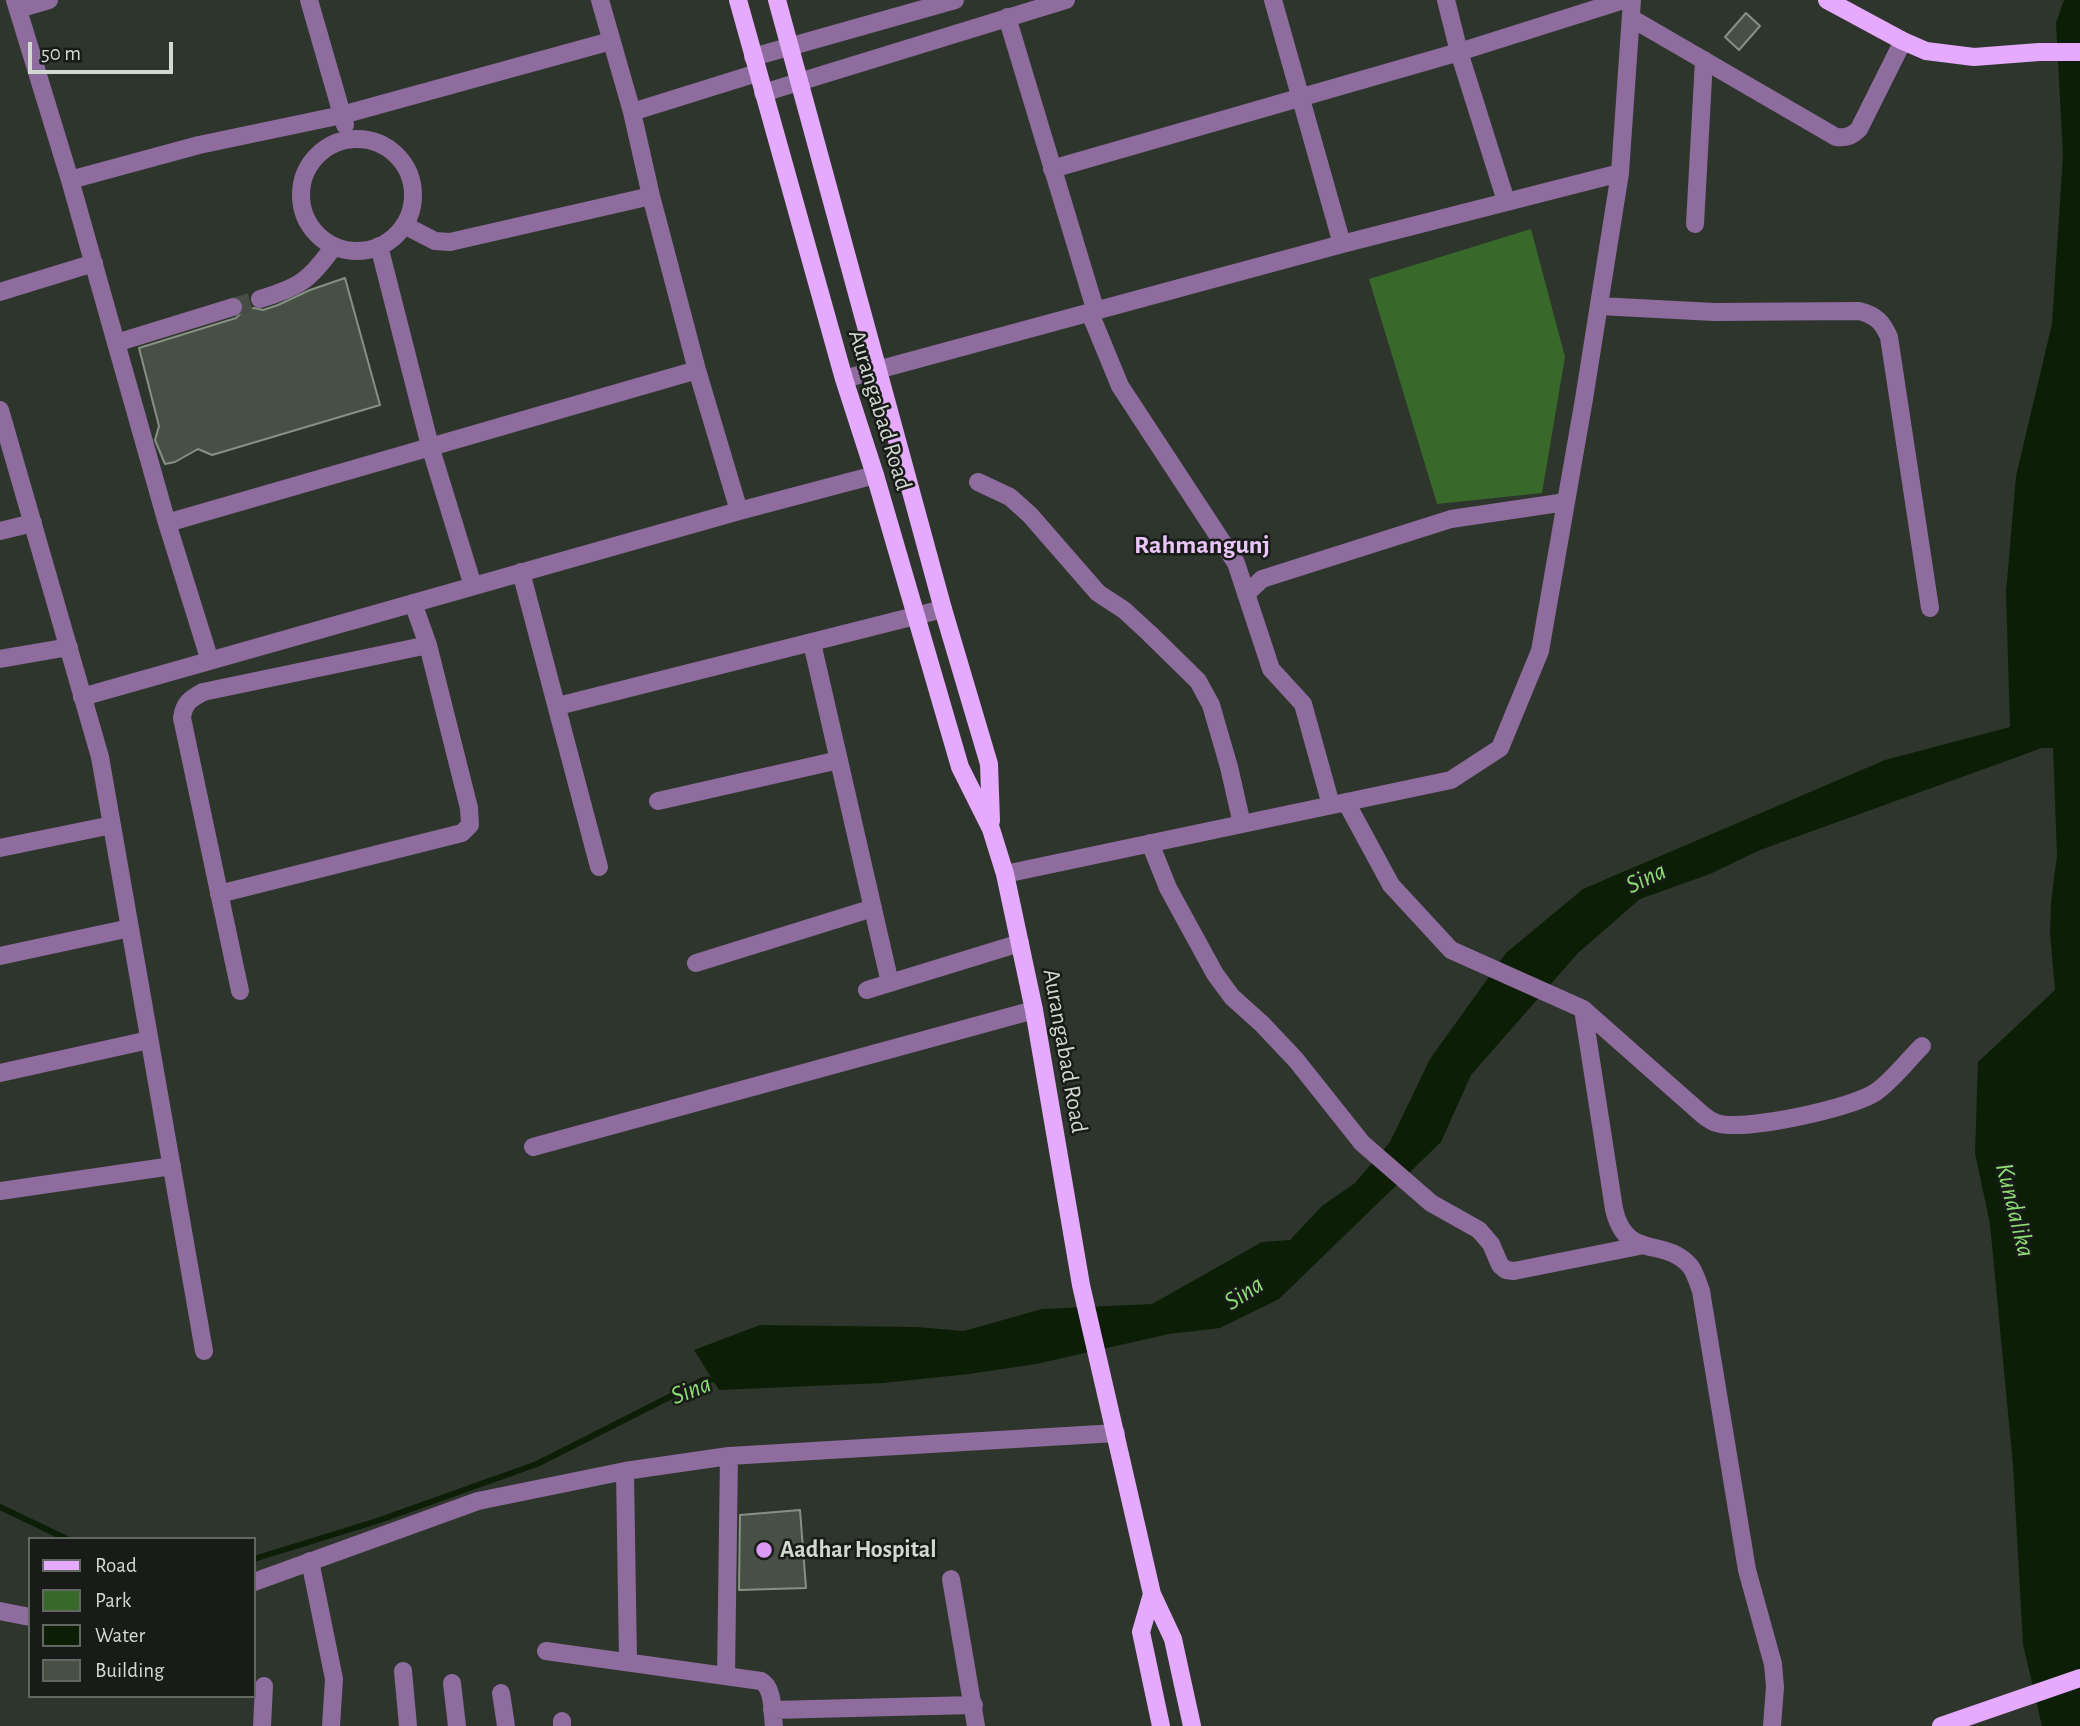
<!DOCTYPE html>
<html>
<head>
<meta charset="utf-8">
<style>
  body { margin:0 }
  #map { position:relative; width:2080px; height:1726px; overflow:hidden; background:#2e352c; font-family:"Alegreya Sans",sans-serif }
  canvas { display:block }
  .legend { position:absolute; left:28px; top:1537px; width:228px; height:161px; box-sizing:border-box; background:#181b17; border:2px solid #636762; margin:0; padding:9px 12px; list-style:none; font-size:21px; color:#d4d8d3 }
  .legend li { display:flex; align-items:center; gap:14px; height:35px }
  .legend b { width:35px; border:2px solid #636762 }
  .scale { position:absolute; left:28px; top:42px; width:145px; height:32px; box-sizing:border-box; border:4px solid #d4d8d3; border-top:0; padding-left:9px; font-size:21px; line-height:24px; white-space:nowrap; color:#d4d8d3; -webkit-text-stroke:5px #181b17; paint-order:stroke }
</style>
</head>
<body>
<div id="map">
<canvas width="2080" height="1726"></canvas>
<ul class="legend">
<li><b style="height:9px;background:#e5aafd"></b>Road</li>
<li><b style="height:19px;background:#39692a"></b>Park</li>
<li><b style="height:19px;background:#0c1f06"></b>Water</li>
<li><b style="height:19px;background:#484f45"></b>Building</li>
</ul>
<div class="scale">50 m</div>
</div>
<script>
const g = document.querySelector('canvas').getContext('2d');
g.lineJoin = 'round';
function fillPath(path, color) {
  g.fillStyle = color;
  g.fill(path, 'evenodd');
}
function stroke(path, color, width, dash) {
  g.strokeStyle = color;
  g.lineWidth = width;
  g.lineCap = dash ? 'butt' : 'round';
  g.setLineDash(dash || []);
  g.stroke(path);
}
function drawText(font, color, halo, rows, align = 'center') {
  g.font = font + ' "Alegreya Sans",sans-serif';
  g.lineWidth = 5;
  g.setLineDash([]);
  g.textBaseline = 'middle';
  g.strokeStyle = halo;
  g.fillStyle = color;
  for (const [text, x, y, turn = 0] of rows) {
    g.save();
    g.translate(x, y);
    g.rotate((+turn || 0) * Math.PI / 180);
    g.textAlign = isNaN(turn) ? turn : align;
    if (halo) g.strokeText(text, 0, 0);
    g.fillText(text, 0, 0);
    g.restore();
  }
}
fillPath(new Path2D(`
  M1531,229l34,128 -23,136 -105,11 -68,-225z`), '#39692a');
fillPath(new Path2D(`
  M2064,0h16v1726h-38l-19,-82 -10,-179 -23,-241 -15,-71 3,-91 77,-72 -5,-57 1,-30 6,-48 -4,-107h-11l-282,102 -50,24 -70,25 -62,54 -107,122 -30,67 -162,157 -59,29 -51,6 -133,30 -67,10 -86,9 -164,7 -25,-40 66,-25 157,2 47,4 78,-22 110,-5 110,-62 28,-2 32,-34 33,-23 35,-41 40,-83 76,-106 77,-64 302,-129 125,-33 -4,-135 10,-116 36,-152 11,-169 -7,-132z`), '#0c1f06');
stroke(new Path2D(`
  M0,1507l67,32
  M254,1559l123,-38 160,-57 166,-84 17,-1`), '#0c1f06', 6);
const building = new Path2D(`
  M1746,13l14,13 -21,24 -14,-13z
  M345,278l35,127 -168,50 -14,-6 -23,13 -10,2 -10,-24 4,-14 -20,-78 97,-30 7,-7 11,-3 9,2 15,-5 32,-15z
  M800,1510l6,78 -67,2 1,-75z`);
fillPath(building, '#484f45');
stroke(building, '#889086', 2);
stroke(new Path2D(`
  M233,307l27,-8`), '#474d45', 18, [18, 9]);
stroke(new Path2D(`
  M15,0l55,180 97,343 530,-153 -46,-174 -19,-84 -32,-112
  M309,0l36,125
  M1273,0l69,244
  M1446,0l13,52 47,149
  M18,9l31,-9
  M1007,17l89,295
  M1631,18l205,119c11,1 16,-1 23,-8l44,-88
  M753,57l202,-57
  M763,93l303,-93
  M632,112l125,-39
  M301 195a56 56 0 1 1 112 0a56 56 0 1 1-112 0Z
  M1052,169l407,-117 165,-52
  M70,180l129,-35 143,-30 269,-74
  M1695,224l9,-164
  M404,225l31,16 15,1 201,-46
  M379,246l51,200 43,140
  M0,292l94,-29
  M260,299c40,-12 50,-19 74,-53
  M1599,306l115,6 145,-1c16,4 23,10 30,26l41,271
  M1090,313l30,73 116,177 35,106 32,35 28,101
  M116,343l117,-36
  M697,370l42,141
  M844,379l498,-135 278,-71
  M0,410l100,347 104,594
  M978,482l32,15 20,18 68,78 26,17 25,23 49,48 13,24 18,62 13,57
  M167,523l43,138
  M0,531l33,-8
  M521,572l78,295
  M1246,594l16,-15 189,-60 115,-17
  M812,643l78,340
  M0,659l69,-12
  M82,697l657,-186 136,-36
  M558,706l385,-97
  M658,801l181,-41
  M1346,802l45,83 60,65 132,59 31,200c12,53 51,27 76,57 5,6 8,17 11,25l46,279 26,94 2,23 -3,39
  M1150,843l18,45 47,86 17,23 30,27 34,36 66,83 69,60 48,27 12,14 9,21 6,5 8,1 130,-26
  M0,848l112,-23
  M1005,874l446,-94 49,-32 40,-97 44,-252 36,-226 12,-173
  M219,894l243,-61 8,-8 -1,-17 -41,-163 -15,-42
  M0,956l130,-28
  M696,963l177,-55
  M867,990l153,-47
  M240,991l-58,-273c2,-15 8,-19 21,-26l225,-47
  M1583,1009l120,106c4,3 9,7 14,8 26,9 136,-15 159,-31 17,-12 31,-31 46,-46
  M0,1073l149,-33
  M533,1147l501,-137
  M0,1191l172,-25
  M625,1471l3,191
  M310,1561l24,118 -3,47
  M951,1579l25,147
  M254,1582l224,-81 147,-30 104,-15 387,-23
  M0,1611l30,6
  M546,1651l215,30c13,7 11,31 13,45
  M403,1671l5,55
  M726,1676l3,-220
  M452,1683l5,43
  M501,1693l5,33
  M772,1710l202,-5
  M562,1721v5
  M262,1726l2,-40`), '#8f6c9e', 18);
stroke(new Path2D(`
  M738,0l106,379 31,96 85,292 31,62 14,45 29,136 47,275 71,309 21,45 19,87
  M777,0l166,609 46,155 2,57
  M1827,0l76,41 23,10 48,6 65,-5h41
  M1152,1594l-11,38 20,94
  M1941,1726l139,-48`), '#e5aafd', 18);
for (const [x, y, r, color] of [
  [764,1550,9,"#db9af6"]
]) {
  const dot = new Path2D();
  dot.arc(x, y, r, 0, 2 * Math.PI);
  g.fillStyle = color;
  g.fill(dot);
  stroke(dot, '#181b17', 2.5);
}
drawText('24px', '#d4d8d3', '#181b17', [
  ["Aurangabad Road",880,410,73],
  ["Aurangabad Road",1065,1051,80]
]);
drawText('bold 24px', '#d4d8d3', '#181b17', [
  ["Aadhar Hospital",780,1550]
], 'left');
drawText('bold 26px', '#e9c5f9', '#181b17', [
  ["Rahmangunj",1202,545]
]);
drawText('italic 26px', '#8ede75', '#181b17', [
  ["Sina",1646,878,-25],
  ["Kundalika",2015,1210,76],
  ["Sina",1244,1293,-33],
  ["Sina",691,1390,-21]
]);
</script>
</body>
</html>
